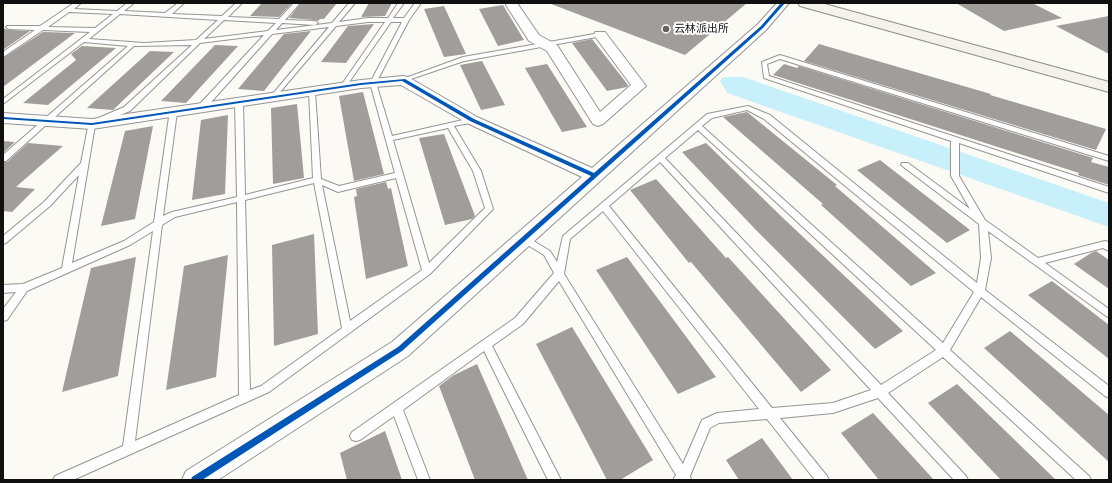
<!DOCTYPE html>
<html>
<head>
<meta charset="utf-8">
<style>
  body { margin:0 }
  #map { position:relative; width:1112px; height:483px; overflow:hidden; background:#fcfaf5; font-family:Bitter,serif }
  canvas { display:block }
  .frame { position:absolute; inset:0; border:4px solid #101010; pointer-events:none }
</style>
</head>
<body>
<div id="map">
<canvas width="1112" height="483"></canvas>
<div class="frame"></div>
</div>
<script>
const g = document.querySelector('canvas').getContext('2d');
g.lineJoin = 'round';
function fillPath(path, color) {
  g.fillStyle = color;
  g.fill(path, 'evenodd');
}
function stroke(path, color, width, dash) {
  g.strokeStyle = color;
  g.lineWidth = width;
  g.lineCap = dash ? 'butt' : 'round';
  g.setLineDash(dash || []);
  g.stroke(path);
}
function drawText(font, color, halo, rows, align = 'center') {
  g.font = font + ' Bitter,"Noto Sans SC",serif';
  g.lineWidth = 4;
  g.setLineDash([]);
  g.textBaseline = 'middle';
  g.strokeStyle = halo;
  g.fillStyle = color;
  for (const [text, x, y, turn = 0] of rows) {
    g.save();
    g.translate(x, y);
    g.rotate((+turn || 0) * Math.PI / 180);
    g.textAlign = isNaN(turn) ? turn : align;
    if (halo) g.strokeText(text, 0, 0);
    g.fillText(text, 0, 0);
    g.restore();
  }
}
fillPath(new Path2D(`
  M723,77h20l366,126v24l-382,-134 -7,-12z`), '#c8f0fa');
fillPath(new Path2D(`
  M262,3h30l-13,14 -29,-1z
  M301,3h36l-13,16h-4l-2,2 -3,-1 -26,-2z
  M369,3h23l-7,13 -24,1z
  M551,3h196l-62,52 -134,-51z
  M956,3h76l30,15 -58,13z
  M503,5l21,35 -26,6 -19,-37z
  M444,6l22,48 -22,3 -20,-48z
  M1109,16v38l-53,-28z
  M374,24l-28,39 -25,-1 27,-36z
  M3,28l6,2 21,1 -27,19z
  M311,31l-47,60 -26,-2 46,-55z
  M43,32l32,1 -72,54v-29z
  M592,39l36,46 -1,2 -20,4 -35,-48z
  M819,44l172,50 -1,1 116,34 -10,21 -292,-89z
  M215,45l23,1 -52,57 -25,-2z
  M82,46l34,2 -68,57 -25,-2 53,-43 -5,-6z
  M150,51l24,1 -61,58 -26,-2z
  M482,61l23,44 -24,5 -21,-45z
  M547,64l40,63 -25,5 -37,-64z
  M784,64l13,4 2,-2 294,92 -2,4 18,5v18l-31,-10 1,-2 -306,-98z
  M363,92l21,82 -30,7 -15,-85z
  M297,104l7,74 -31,6 -2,-76z
  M747,112l90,73 -2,1 101,87 -25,13 -90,-81 2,-1 -100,-87z
  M228,115l-3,79 -33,6 9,-80z
  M153,126l-18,93 -34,7 24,-95z
  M444,134l31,82 -3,3 -27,6 -26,-87z
  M3,141l12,1 -12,11z
  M28,143l35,3 -47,41 19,2 -23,23 -9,-1v-49h4z
  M706,143l76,74 121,114 -28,18 -120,-120 -73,-77z
  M880,160l90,70 -23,13 -90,-73z
  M656,179l70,79 2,-1 103,113 -30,22 -110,-130 -2,1 -59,-73z
  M386,182l2,7 3,-1 17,78 -42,13 -12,-82 3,-1 -1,-7z
  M314,234l4,100 -44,12 -2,-101z
  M1096,251l13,9v29l-35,-25 17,-11z
  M228,255l-12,122 -50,13 18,-124z
  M136,257l-18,119 -56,16 29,-124z
  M627,257l89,120 -38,17 -82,-124z
  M1052,281l57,44v34l-81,-64z
  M572,327l81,133 -33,20h-13l-71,-136z
  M1010,331l99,84v47l-125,-114z
  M477,364l51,116h-53l-36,-94 15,-11z
  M957,384l99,96h-55l-73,-77z
  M873,413l61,67h-55l-38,-47z
  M385,431l17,49h-55l-7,-27z
  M762,438l31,42h-54l-13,-20z`), '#a09d9a');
const lane = new Path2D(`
  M74,3h7l-7,6 43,2 10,-8h7l-10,8 41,2 13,-10h6l-12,11 50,2 14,-13h6l-14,14 51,2 15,-16h6l-15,17 30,1 3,2 -3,2 -33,-2 -6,7 56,-7 17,-20h6l-16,19 29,-4h20l10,-15h6l-11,15h11l11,-15h6l-12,17 -33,63 16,53 80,-18h3v4l-21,4 27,45 12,38 -63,65 -161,118 -196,88h-20l2,-4 68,-30 30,-215 -23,14 -103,46 -20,29 -4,1v-12l13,-17 -13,1v-8l20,-1 39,-16 17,-93 -29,31 -44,37 -3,1v-8l41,-34 37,-39 8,-41 35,-15 68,-62 -58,1 -128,115h-3v-6l125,-109 -44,-4 -81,62v-5l87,-67 -47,-2 -40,27v-5l32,-22 -26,-1 -3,-2 1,-1h33zM69,12l44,2 -18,14 -47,-1zM120,14l98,6 -22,20 -52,3 -55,-4zM224,20l52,3 -8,8 -64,8zM368,22h17l-45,65 1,1h4l46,-66h11l-32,61 25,90 -56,13 -18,-7 -6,-87 -3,-2 -3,2 4,86 -68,17 -2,-93 -4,-2 -4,2 2,95 -65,15 -9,4 14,-104 -4,-2h-3l-16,112 -30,19 -52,22 23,-138 35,-14 70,-68 64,-8 -66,71v4h6l68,-76 57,-7 -58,69v2h4l61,-72zM448,128l25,43 12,37 -56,55 -36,-123zM396,178l26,92 -72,51 -28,-136 16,7zM314,183l28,145 -81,58 -11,4 -5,-190zM237,202l2,193 -104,46 27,-216 13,-8z
  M600,33l2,1v2l-138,25 -59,20h-4l-1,-1 63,-23z
  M780,55l329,101v5l-329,-102 -13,5 2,12 340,111v6l-150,-50v33l26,44 53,38 67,-17 4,1v9l-6,-3 -58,15 64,46v9l-121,-87 3,27 -6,32 124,96v12l-4,-2 -124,-99 -31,53 139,126 2,4h-15l-133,-123 -55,36 78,83 2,4h-14l-76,-82 -45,15 -53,5 47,58 2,4h-14l-48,-61 -48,4 -9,5 -20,48 1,4h-18l3,-5 -117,-194 -36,43 -31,22 69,134h-13l-64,-129 -81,59 27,70h-12l-24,-64 -34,24 -4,1 -4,-1 -2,-4 2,-4 163,-114 39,-45 -10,-18 -23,-14 -1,-2 1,-2h6l23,14 7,11 6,-26 144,-122 41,-8 22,9 207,168 4,-25 -2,-34 -78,-59 1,-2h6l62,46 -19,-33v-35l-187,-63 -2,-16zM747,110l17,9 210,173 -31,51 -241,-217 10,-8zM698,130l238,220 -55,35 -216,-227zM660,162l211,228 -38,13 -61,5 -163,-202zM603,211l156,198 -42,4 -15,7 -19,44 -119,-190 6,-35z`);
const street = new Path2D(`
  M507,3h10l22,32 18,10 43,67 31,-27 -37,-50 1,-3h10l41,54 -43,38 -5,2 -5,-2 -46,-73 -18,-10 -23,-36z
  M777,3h12l-23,27 -358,326 -190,124h-36l4,-9 206,-129 190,-165 -115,-54 -66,-38 -40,3 -269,41 -89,-6v-10l89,6 269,-39 42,-4 5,1 69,40 115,51 166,-144z`);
const secondary = new Path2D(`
  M798,3h23l288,79v10l-309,-86z`);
stroke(lane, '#969593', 2);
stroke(street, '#969593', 2);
stroke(secondary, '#8d8c8a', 2);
fillPath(lane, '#fffefe');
fillPath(street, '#fffefe');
fillPath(secondary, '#f5f2eb');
fillPath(new Path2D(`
  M781,3h4l-22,25 -361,323 -200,129h-11l1,-3 206,-130 193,-171 -121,-55 -68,-40 -41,4 -269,40 -89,-6v-2l89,6 269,-40 44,-4 69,40 120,54 167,-147z`), '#0057b8');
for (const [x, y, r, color] of [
  [666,29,4,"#636260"]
]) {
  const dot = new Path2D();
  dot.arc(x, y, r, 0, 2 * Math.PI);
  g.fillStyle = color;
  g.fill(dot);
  stroke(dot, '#fff', 1.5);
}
drawText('11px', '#101010', '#fff', [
  ["云林派出所",674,29]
], 'left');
</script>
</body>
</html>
